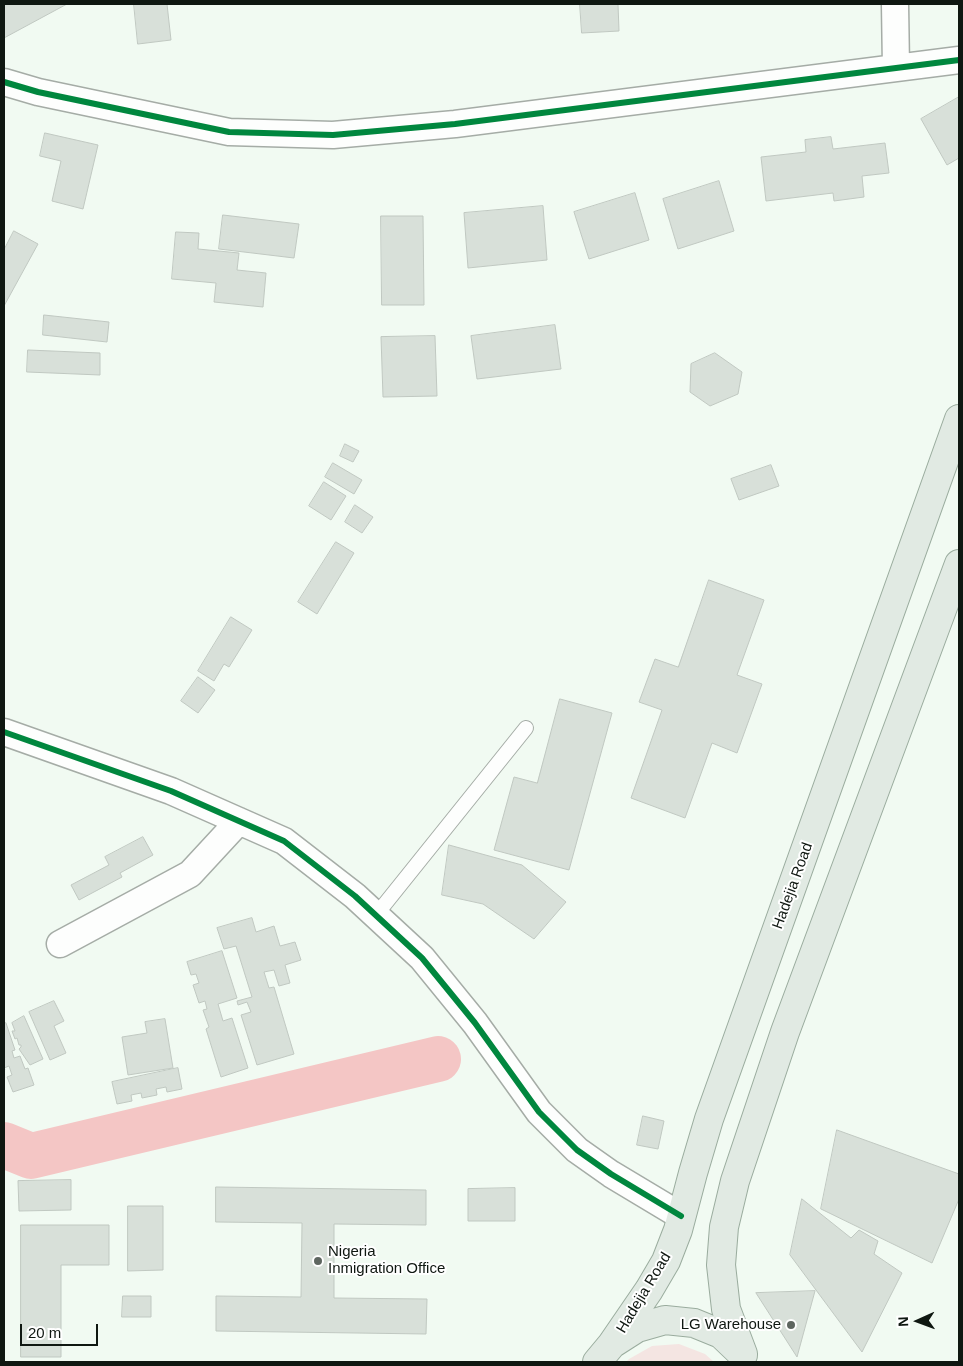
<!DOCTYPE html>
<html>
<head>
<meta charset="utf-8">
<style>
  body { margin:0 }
  #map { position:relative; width:963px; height:1366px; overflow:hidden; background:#f1faf2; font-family:Arial,sans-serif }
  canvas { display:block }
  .frame { position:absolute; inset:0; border:5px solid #0f1711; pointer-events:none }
  .north { position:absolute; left:893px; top:1296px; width:50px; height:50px; -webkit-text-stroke:4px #fff; paint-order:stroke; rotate:268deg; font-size:14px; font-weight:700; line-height:20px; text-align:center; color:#0f1711 }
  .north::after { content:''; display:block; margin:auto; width:18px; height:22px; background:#0f1711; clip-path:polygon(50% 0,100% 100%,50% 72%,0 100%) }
  .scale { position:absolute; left:20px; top:1324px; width:78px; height:22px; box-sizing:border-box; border:2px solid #0f1711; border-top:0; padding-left:6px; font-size:15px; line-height:18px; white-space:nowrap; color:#0f1711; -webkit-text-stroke:4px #fff; paint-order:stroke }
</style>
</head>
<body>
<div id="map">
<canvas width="963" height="1366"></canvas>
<div class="frame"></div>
<div class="north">N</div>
<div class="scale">20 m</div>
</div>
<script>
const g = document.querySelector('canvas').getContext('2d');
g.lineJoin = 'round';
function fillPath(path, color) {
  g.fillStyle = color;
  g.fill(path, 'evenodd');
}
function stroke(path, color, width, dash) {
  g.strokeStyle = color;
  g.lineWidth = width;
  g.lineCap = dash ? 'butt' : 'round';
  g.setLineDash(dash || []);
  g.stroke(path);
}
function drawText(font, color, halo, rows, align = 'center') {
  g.font = font + ' Arial,sans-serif';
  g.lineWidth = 4;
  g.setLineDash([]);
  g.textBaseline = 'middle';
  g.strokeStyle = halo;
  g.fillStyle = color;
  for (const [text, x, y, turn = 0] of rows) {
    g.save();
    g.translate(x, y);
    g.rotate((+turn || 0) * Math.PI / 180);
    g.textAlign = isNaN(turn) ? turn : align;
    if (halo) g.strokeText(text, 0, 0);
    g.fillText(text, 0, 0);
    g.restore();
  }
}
fillPath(new Path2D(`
  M679,1344l26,10 9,8h-88l3,-3 23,-13z`), '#f4e5e2');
stroke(new Path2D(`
  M4,1145l27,11 407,-97`), '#f4c6c5', 46);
const building = new Path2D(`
  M4,4h63l-63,34z
  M134,4h33l4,36 -33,4z
  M580,4h38l1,27 -37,2z
  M959,97v61l-12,7 -26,-46z
  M45,133l53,12 -15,64 -31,-8 9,-40 -21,-5z
  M831,137l2,12 52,-6 4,30 -27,3 2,21 -30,4 -1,-8 -67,8 -5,-44 45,-5 -1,-12z
  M719,181l15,50 -56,18 -15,-50z
  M635,193l14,47 -60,19 -15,-47z
  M543,206l4,54 -79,8 -4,-55z
  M223,215l76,9 -5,34 -75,-9z
  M381,216h42l1,89h-42z
  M14,231l24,13 -34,62v-56z
  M176,232l23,1 -1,16 41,4 -2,17 29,3 -3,34 -49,-5 2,-19 -44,-4z
  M44,315l65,7 -2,20 -64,-7z
  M555,325l6,44 -84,10 -6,-43z
  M435,336l2,60 -54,1 -2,-60z
  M28,350l72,3v22l-73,-3z
  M715,353l27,19 -4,22 -28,12 -20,-14 1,-28z
  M345,444l14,7 -6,11 -13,-6z
  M333,463l29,17 -8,14 -29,-17z
  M771,465l8,21 -40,14 -8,-21z
  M324,482l22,14 -15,24 -22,-14z
  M355,505l18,12 -11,16 -17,-11z
  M336,542l18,11 -37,61 -19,-12z
  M709,580l55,20 -27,75 25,9 -25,69 -25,-10 -27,75 -54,-20 31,-88 -23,-8 16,-43 23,8z
  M231,617l21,13 -23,37 -5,-3 -10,17 -16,-10z
  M198,677l17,13 -17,23 -17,-12z
  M560,699l52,14 -43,157 -75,-20 20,-73 23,6z
  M143,837l10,18 -33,18 2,4 -43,23 -8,-15 38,-20 -4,-8z
  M449,845l73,20 44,37 -32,37 -51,-35 -41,-9z
  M252,918l4,14 18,-6 6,20 15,-4 6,18 -16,5 5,18 -11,3 -5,-16 -10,2 5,16 5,-1 20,67 -37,11 -16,-50 10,-3 -4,-10 -9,3 -1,-4 15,-4 -16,-51 -12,3 -7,-21z
  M222,951l15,47 -19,6 5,17 9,-3 16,50 -27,9 -15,-48 3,-2 -6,-17 4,-1 -2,-8 -6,2 -6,-18 6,-2 -3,-9 -5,1 -4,-13z
  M54,1001l10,20 -10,5 12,27 -16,7 -21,-48z
  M24,1016l19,43 -13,6 -11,-16 2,-2v-2h-2l-2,-7 -2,1 -3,-8h3l-3,-8z
  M165,1019l8,49 -45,7 -6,-38 25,-4 -2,-11z
  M6,1023l9,27 -3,1 2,7 6,-2 5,13 3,-1 6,17 -21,7 -6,-15 5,-2 -3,-9 -5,2 1,2 -1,1v-47z
  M178,1068l4,21 -15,3 -1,-5 -10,2 1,6 -15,3 -1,-5 -10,2 1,6 -15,3 -5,-22z
  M643,1116l21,5 -6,28 -21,-4z
  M837,1130l122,44v25l-27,64 -111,-54z
  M71,1180v30l-52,1 -1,-30z
  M216,1187l210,3v35l-92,-1v74l93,1 -1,35 -210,-3v-35l85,1 1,-74 -86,-1z
  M515,1188v33h-47v-32z
  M802,1199l49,39 8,-8 19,11 -4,13 28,19 -40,79 -72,-97z
  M128,1206h35v64l-35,1z
  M21,1225h88v40h-48v92h-40z
  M815,1291l-18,66 -41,-64z
  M123,1296h28v21h-29z`);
fillPath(building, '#d8e0d9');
stroke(building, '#c0c8c1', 1);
const lane = new Path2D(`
  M376,915l150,-187`);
const street = new Path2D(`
  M895,4l1,64
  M4,82l34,10 191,40 104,3 122,-11 504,-64
  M4,732l167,59 113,50 71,55 67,62 53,65 64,89 38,38 34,24 70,42
  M60,944l130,-70 49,-53`);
const primary = new Path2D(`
  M612,1344l37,-54 17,-29 12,-31 15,-57 16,-54 250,-700
  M743,1354l-17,-45 -5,-44 3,-38 11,-46 50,-149 174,-468
  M597,1362l15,-18 25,-16 28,-8 29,3 27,11 22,21`);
stroke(lane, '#a5aca6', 16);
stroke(street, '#a5aca6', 29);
stroke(primary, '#9aac9e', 30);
stroke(lane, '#fdfefd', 14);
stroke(street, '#fdfefd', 26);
stroke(primary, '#e1eae3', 28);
stroke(new Path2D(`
  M4,82l34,10 191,40 104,3 122,-11 504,-64
  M4,732l167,59 113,50 71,55 67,62 53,65 64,89 38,38 34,24 70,42`), '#00873e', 6);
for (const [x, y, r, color] of [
  [318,1261,5,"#5e6660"],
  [791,1325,5,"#5e6660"]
]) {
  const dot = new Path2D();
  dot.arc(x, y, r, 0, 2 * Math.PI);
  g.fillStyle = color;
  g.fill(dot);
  stroke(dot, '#fff', 2);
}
drawText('15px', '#0f1711', '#fff', [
  ["Hadejia Road",793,886,-70],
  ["Hadejia Road",644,1293,-59]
]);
drawText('15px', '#0f1711', '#fff', [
  ["Nigeria",328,1252],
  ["Inmigration Office",328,1269],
  ["LG Warehouse",781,1325,"right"]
], 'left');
</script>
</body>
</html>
